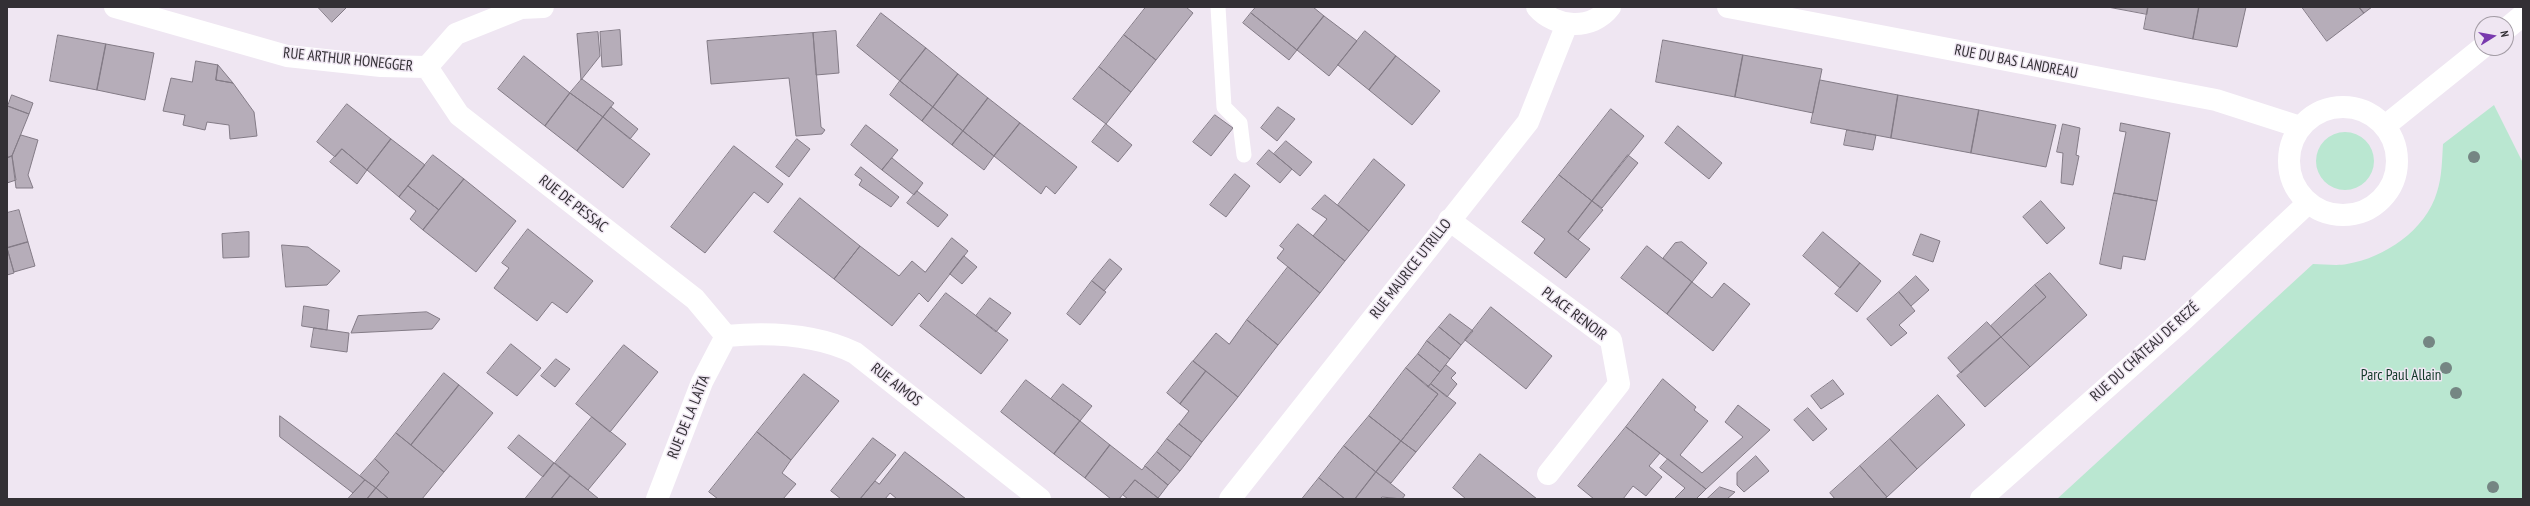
<!DOCTYPE html>
<html>
<head>
<meta charset="utf-8">
<style>
  body { margin:0 }
  #map { position:relative; width:2530px; height:506px; overflow:hidden; background:#efe6f2; font-family:"PT Sans Narrow",sans-serif }
  canvas { display:block }
  .frame { position:absolute; inset:0; border:8px solid #333035; pointer-events:none }
  .north { position:absolute; left:2474px; top:16px; width:40px; height:40px; box-sizing:border-box; background:#efe6f2; border:1px solid #a49da6; border-radius:50%; rotate:79deg; font-size:11px; font-weight:700; line-height:16px; text-align:center; color:#333035 }
  .north::after { content:''; display:block; margin:auto; width:14px; height:18px; background:#7939ae; clip-path:polygon(50% 0,100% 100%,50% 72%,0 100%) }
</style>
</head>
<body>
<div id="map">
<canvas width="2530" height="506"></canvas>
<div class="frame"></div>
<div class="north">N</div>
</div>
<script>
const g = document.querySelector('canvas').getContext('2d');
g.lineJoin = 'round';
function fillPath(path, color) {
  g.fillStyle = color;
  g.fill(path, 'evenodd');
}
function stroke(path, color, width, dash) {
  g.strokeStyle = color;
  g.lineWidth = width;
  g.lineCap = dash ? 'butt' : 'round';
  g.setLineDash(dash || []);
  g.stroke(path);
}
function drawText(font, color, halo, rows, align = 'center') {
  g.font = font + ' "PT Sans Narrow",sans-serif';
  g.lineWidth = 3;
  g.setLineDash([]);
  g.textBaseline = 'middle';
  g.strokeStyle = halo;
  g.fillStyle = color;
  for (const [text, x, y, turn = 0] of rows) {
    g.save();
    g.translate(x, y);
    g.rotate((+turn || 0) * Math.PI / 180);
    g.textAlign = isNaN(turn) ? turn : align;
    if (halo) g.strokeText(text, 0, 0);
    g.fillText(text, 0, 0);
    g.restore();
  }
}
fillPath(new Path2D(`
  M2494,105l29,58v336h-466l256,-235c11,0 24,2 34,0 37,-6 79,-34 90,-72 5,-15 5,-32 6,-48z
  M2316 161a29 29 0 1 1 58 0a29 29 0 1 1-58 0Z`), '#bae7d1');
const building = new Path2D(`
  M318,7h29l-15,15z
  M1146,7h40l7,6 -37,47 -32,-25z
  M1256,7h57l11,9 -27,34 -46,-37z
  M2108,7h40l-1,7z
  M2148,7h51l-6,32 -49,-10z
  M2199,7h47l-9,40 -44,-8z
  M2302,7h57l5,6 -37,28z
  M2359,7h13l-8,6z
  M881,13l45,35 -26,33 -43,-35z
  M1251,13l46,37 -8,10 -46,-37z
  M1324,16l33,25 -28,35 -32,-26z
  M620,30l2,35 -20,2 -2,-35z
  M836,31l3,42 -23,2 -3,-42z
  M1365,31l31,25 -27,34 -31,-25z
  M598,32l2,24 -19,24 -4,-46z
  M813,33l8,94 4,3 -3,4 -26,2 -7,-58 -78,6 -4,-43z
  M58,35l48,9 -9,46 -47,-9z
  M1124,35l32,25 -25,32 -32,-25z
  M1663,40l80,15 -8,42 -79,-15z
  M106,44l48,9 -9,47 -48,-10z
  M926,48l32,26 -25,33 -33,-26z
  M1743,55l79,14 -9,44 -78,-16z
  M524,56l46,37 -25,33 -47,-37z
  M1396,56l44,35 -28,34 -43,-35z
  M196,61l22,4 -2,15 17,3 21,29 3,24 -27,3 -1,-14 -22,-3 -2,8 -22,-5 2,-10 -22,-4 8,-33 21,4z
  M218,65l15,18 -17,-3z
  M1099,67l32,25 -25,32 -33,-25z
  M958,74l30,24 -25,33 -30,-24z
  M582,79l32,24 -11,14 -33,-24z
  M1820,80l78,15 -7,43 -80,-15z
  M900,81l33,26 -11,14 -32,-26z
  M570,93l33,24 -26,34 -32,-25z
  M12,95l21,8 -4,11 -21,-8z
  M1898,95l81,15 -8,43 -80,-15z
  M988,98l32,25 -26,33 -31,-25z
  M347,104l44,35 -24,31 -25,-21 -7,8 -18,-15z
  M7,106l22,8 -17,42 -5,2z
  M611,107l27,22 -8,10 -27,-22z
  M933,107l30,24 -11,14 -30,-24z
  M1278,107l17,12 -18,22 -16,-13z
  M1611,109l33,27 -52,65 -33,-26z
  M1979,110l77,15 -10,42 -75,-14z
  M1215,115l18,13 -22,28 -18,-14z
  M603,117l47,37 -27,34 -46,-37z
  M1020,123l57,44 -22,27 -9,-8 -5,8 -47,-38z
  M2121,123l49,10 -13,68 -43,-8 12,-61 -6,-1z
  M1106,124l26,21 -14,17 -26,-20z
  M2063,124l17,4 -4,27 3,1 -6,29 -12,-2 2,-30 -6,-1z
  M866,125l32,25 -16,20 -31,-25z
  M1678,126l44,37 -13,16 -44,-36z
  M1847,130l29,5 -3,15 -29,-5z
  M963,131l31,25 -10,14 -32,-25z
  M21,135l17,5 -10,35 5,13h-17l-4,-32z
  M391,139l34,26 -26,32 -32,-27z
  M797,139l13,10 -21,28 -13,-10z
  M1286,141l26,21 -12,14 -26,-22z
  M734,146l49,38 -15,19 -14,-11 -49,61 -34,-26z
  M342,149l25,21 -10,14 -27,-22z
  M1269,150l23,19 -12,14 -23,-19z
  M433,155l31,24 -25,31 -31,-24z
  M1628,155l10,8 -36,45 -10,-7z
  M12,156l4,24 -9,3v-25z
  M892,158l31,25 -9,12 -32,-25z
  M1374,159l31,26 -36,46 -31,-26z
  M861,167l38,30 -8,10 -32,-22 3,-5 -7,-5z
  M1235,174l15,12 -24,31 -16,-12z
  M1559,175l33,26 -24,31 22,17 -24,29 -32,-25 11,-14 -23,-17z
  M464,179l52,42 -40,51 -53,-42z
  M408,186l31,24 -16,20 -13,-11 6,-8 -17,-14z
  M917,191l31,24 -10,12 -31,-24z
  M2114,193l43,8 -12,59 -22,-4 -2,13 -21,-5z
  M1325,195l44,36 -24,30 -32,-25 14,-17 -15,-10z
  M800,198l60,48 -26,33 -60,-47z
  M1592,201l11,9 -25,30 -10,-8z
  M2041,201l24,27 -18,16 -24,-27z
  M19,210l9,32 -21,6 7,25 -7,2v-62z
  M1298,224l47,37 -25,32 -43,-35 7,-9 -4,-3z
  M528,229l65,52 -26,32 -15,-11 -15,19 -43,-33 15,-20 -7,-5z
  M249,232v25l-26,1 -1,-24z
  M1823,232l37,31 -20,25 -37,-32z
  M1921,234l19,7 -7,21 -20,-7z
  M952,238l16,13 -40,51 -9,-9 -27,33 -58,-47 26,-33 39,30 13,-15 13,11z
  M28,242l7,24 -21,6 -7,-24z
  M1682,242l25,21 -15,19 -29,-24 12,-15z
  M282,245l26,2 32,24 -13,14 -41,2z
  M1647,246l45,36 -25,32 -46,-36z
  M964,256l13,11 -15,17 -12,-10z
  M1110,259l12,10 -18,22 -12,-10z
  M1860,263l21,18 -24,31 -22,-18z
  M1288,267l32,26 -42,52 -31,-25z
  M2050,273l37,42 -57,52 -29,-30 45,-40 -11,-12z
  M1916,276l13,14 -18,16 -12,-14z
  M1092,281l14,11 -26,33 -13,-11z
  M1692,282l20,16 12,-15 26,21 -37,47 -46,-37z
  M2035,285l11,12 -45,40 -10,-11z
  M1899,292l16,19 -16,14 8,8 -16,13 -24,-27z
  M946,293l62,47 -27,34 -61,-48z
  M990,298l21,15 -15,19 -20,-16z
  M304,306l25,4 -2,20 -25,-4z
  M1491,307l61,49 -26,33 -61,-49z
  M427,312l13,7 -8,10 -81,4 7,-17z
  M1450,314l23,17 -12,14 -22,-18z
  M1247,320l31,25 -40,52 -45,-36 23,-28 13,11z
  M1987,322l14,15 -40,36 -13,-15z
  M1439,327l22,18 -11,14 -23,-18z
  M314,328l35,5 -2,19 -36,-5z
  M2001,337l29,30 -45,40 -28,-31z
  M1427,341l23,18 -10,13 -22,-18z
  M511,344l30,24 -24,28 -30,-23z
  M624,345l34,27 -48,60 -34,-28z
  M1418,354l22,18 -12,15 -22,-19z
  M556,359l14,10 -15,18 -14,-11z
  M1193,361l13,10 -26,33 -13,-11z
  M1446,365l10,8 -5,5 6,6 -10,13 -16,-13z
  M1406,368l32,26 -37,47 -32,-25z
  M1206,371l32,26 -36,45 -23,-18 10,-13 -9,-7z
  M444,373l15,12 -48,60 -15,-12z
  M804,374l35,27 -48,59 -34,-28z
  M1663,379l33,28 -2,3 14,11 -28,34 22,18 41,-36 -18,-15 13,-17 32,25 -64,59 -80,-62z
  M1026,380l54,41 -26,33 -53,-42z
  M1833,380l11,14 -23,15 -10,-13z
  M1063,384l29,22 -12,15 -29,-22z
  M1431,384l25,19 -40,49 -15,-11 37,-47 -10,-7z
  M459,385l34,28 -49,59 -33,-27z
  M1938,395l27,30 -48,44 -27,-30z
  M1808,408l19,21 -14,12 -19,-21z
  M280,416l80,60 5,4 -12,13 -73,-56z
  M1369,416l32,25 -25,31 -32,-26z
  M592,417l34,27 -38,46 -33,-27z
  M1080,421l30,24 -25,33 -31,-24z
  M1179,424l23,18 -11,15 -24,-18z
  M1626,427l34,26 -11,13 13,11 -16,19 -13,-10 -10,13h-29l-16,-13z
  M757,432l34,28 -9,13 14,11 -13,15h-65l-9,-7z
  M396,433l48,39 -22,27h-33l-13,-11 13,-16 -14,-13z
  M519,435l35,28 -11,14 -35,-29z
  M873,438l23,17 -36,44h-19l-10,-8z
  M1167,439l24,18 -11,14 -23,-19z
  M1890,439l27,30 -30,28 -27,-31z
  M1401,441l15,11 -25,31 -15,-11z
  M1110,445l32,25 3,-4 23,19 -10,13 -23,-18 -16,19h-8l-26,-21z
  M1344,446l32,26 -21,27h-10l-26,-21z
  M905,452l61,47h-69l-7,-6 -5,6h-25l15,-18 4,3z
  M1157,452l23,19 -12,14 -23,-19z
  M1480,454l57,45h-71l-13,-11z
  M1756,456l13,15 -25,21 -7,-7v-12z
  M375,459l14,13 -13,16 -16,-12z
  M1668,459l38,30 -10,10h-22l11,-11 -25,-20z
  M554,463l16,13 -19,23h-26z
  M1860,466l27,31 -3,2h-49l-5,-6z
  M1376,472l29,23 -3,4 -20,-2 -2,2h-25z
  M570,476l18,14 11,9h-48z
  M1319,478l26,21h-43z
  M365,480l11,8 -9,11h-19z
  M1135,480l23,18 -1,1h-29l-5,-4z
  M1720,487l15,5 -8,7h-20z
  M376,488l13,11h-22z`);
fillPath(building, '#b6adb9');
stroke(building, '#837b86', 1);
stroke(new Path2D(`
  M1218,7l6,100 16,16 4,32`), '#fff', 15);
stroke(new Path2D(`
  M115,7l172,49 94,10 46,1 29,-33 65,-26 22,-1
  M1537,7c18,21 55,24 73,0
  M1728,7l488,93 84,27
  M2506,29l17,-14
  M427,67l32,48 236,184 31,37
  M2289 161a54 54 0 1 1 108 0a54 54 0 1 1-108 0Z
  M2385,126l97,-78
  M1449,220l162,120 8,44 -71,90
  M726,336c43,-4 90,-2 129,17l185,146
  M657,499l45,-117 24,-46
  M1230,499l298,-377 39,-98
  M1981,499l201,-178 126,-118`), '#fff', 22);
g.fillStyle = '#758683';
for (const [x, y] of [
  [2474,157],
  [2429,342],
  [2446,368],
  [2456,393],
  [2493,487]
]) {
  g.beginPath();
  g.arc(x, y, 6, 0, 2 * Math.PI);
  g.fill();
}
drawText('15px', '#333035', '#efe6f2', [
  ["RUE ARTHUR HONEGGER",348,60,6],
  ["RUE DU BAS LANDREAU",2016,62,11],
  ["RUE DE PESSAC",573,204,38],
  ["RUE MAURICE UTRILLO",1411,269,-52],
  ["PLACE RENOIR",1574,314,37],
  ["RUE DU CHÂTEAU DE REZÉ",2145,352,-42],
  ["RUE AIMOS",896,385,38],
  ["RUE DE LA LAÏTA",689,417,-68]
]);
drawText('15px', '#113828', '#efe6f2', [
  ["Parc Paul Allain",2401,376]
]);
</script>
</body>
</html>
